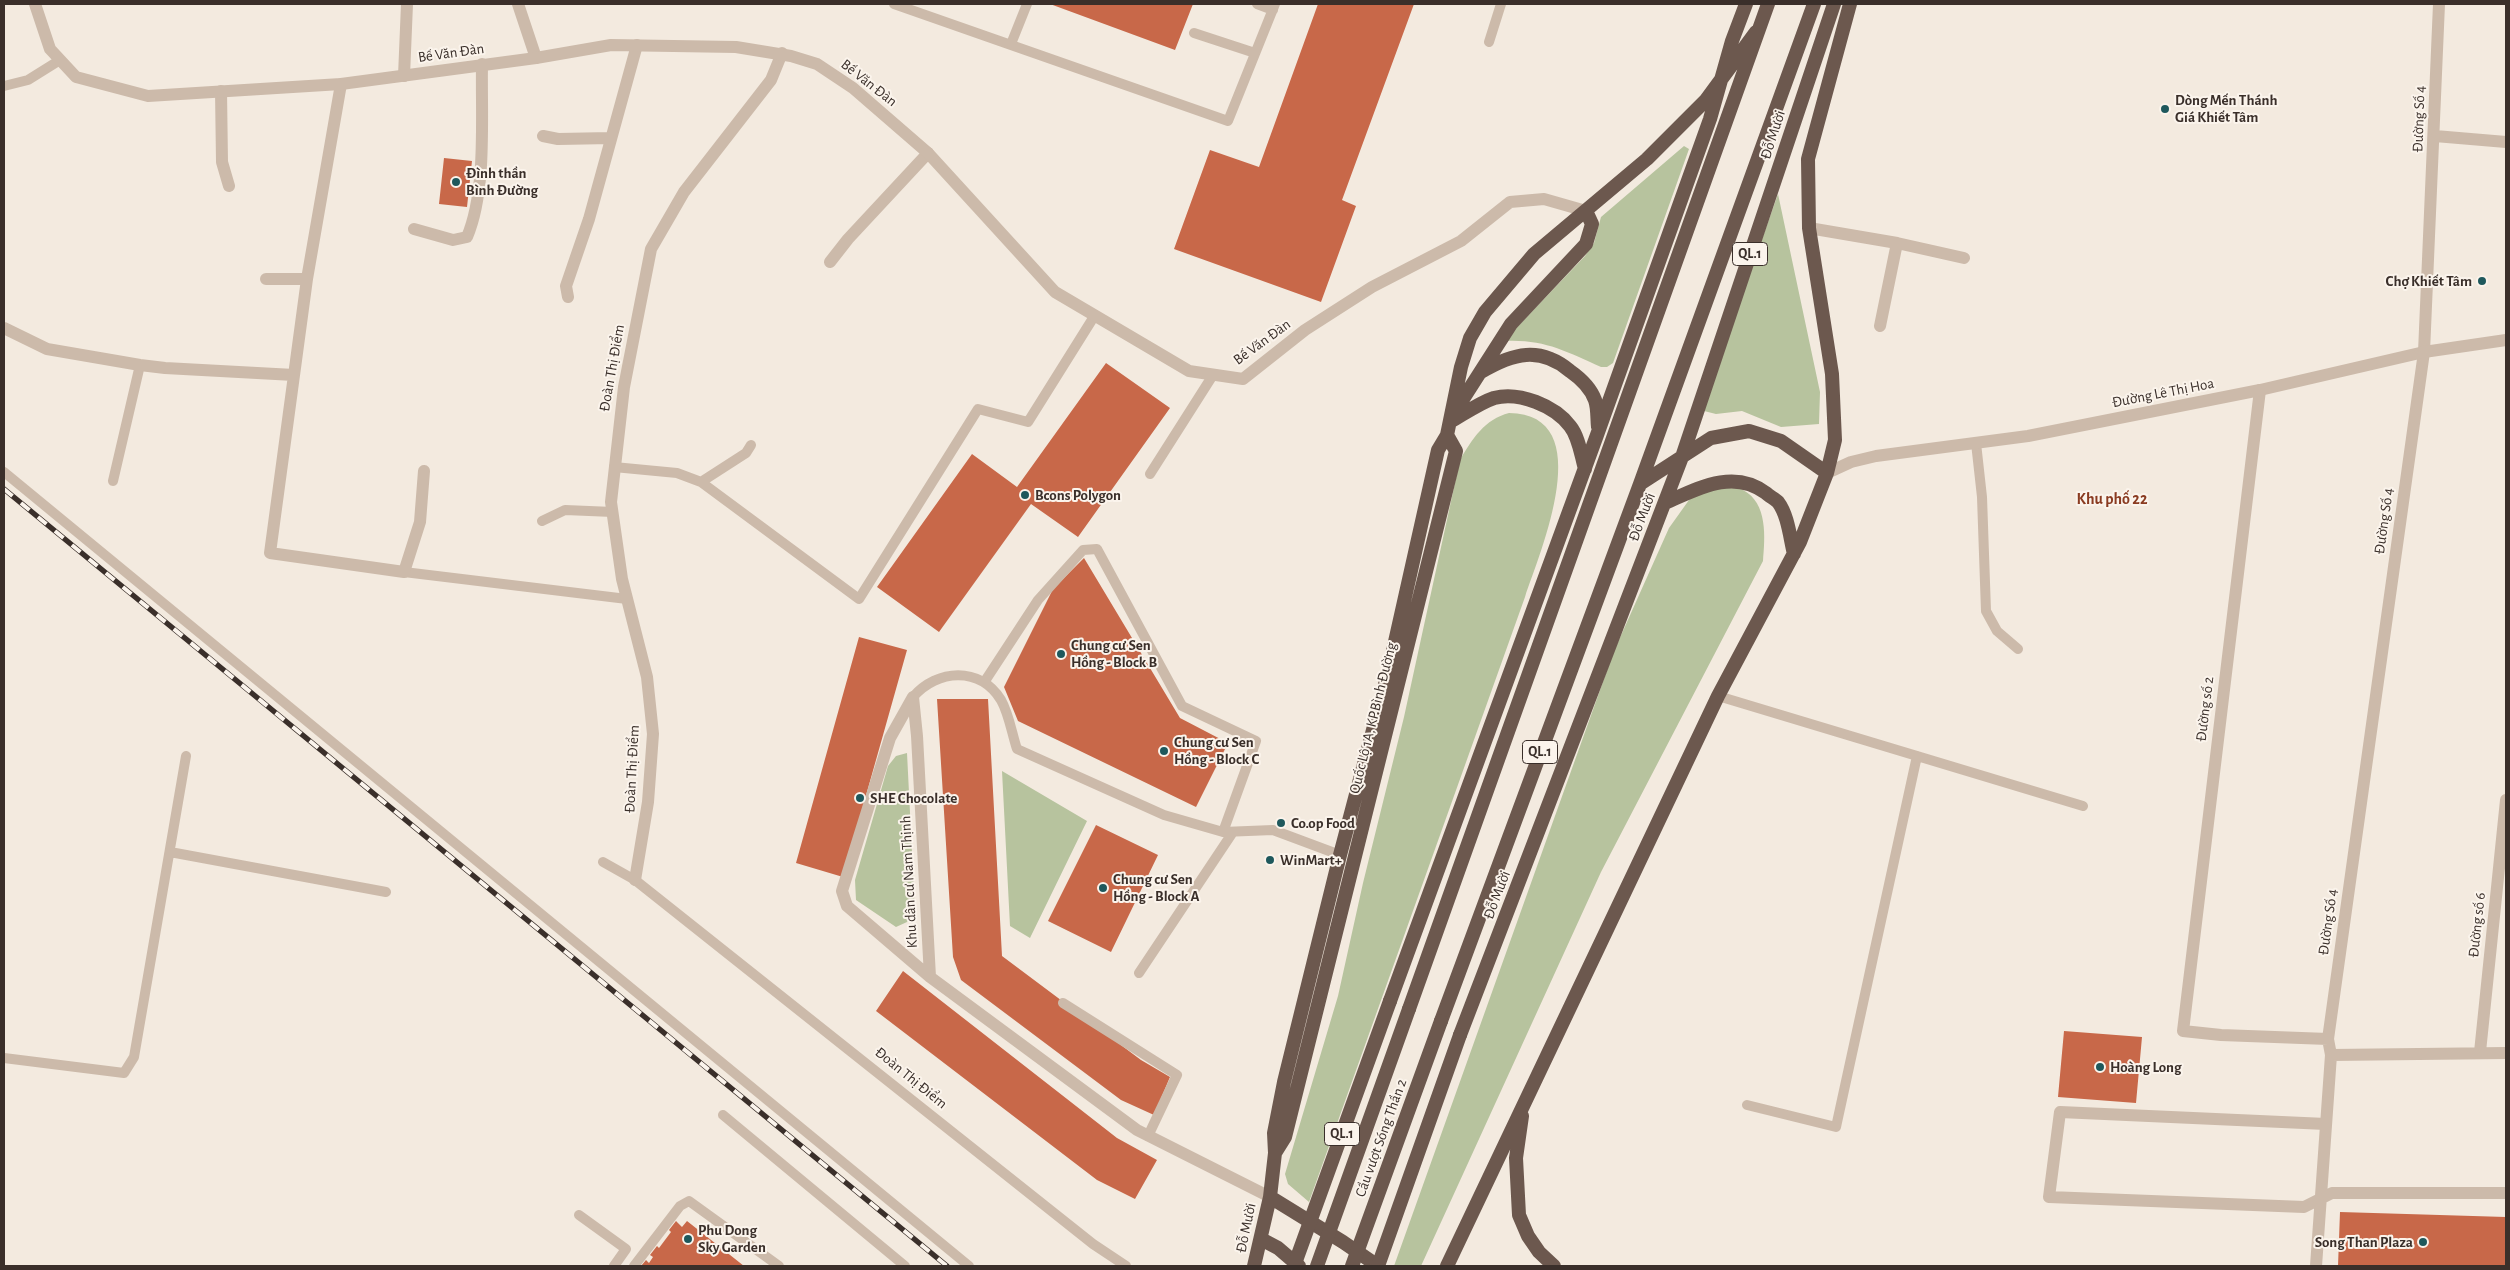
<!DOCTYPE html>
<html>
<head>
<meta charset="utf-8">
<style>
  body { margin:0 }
  #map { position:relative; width:2510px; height:1270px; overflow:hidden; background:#f3eadf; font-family:"Alegreya Sans",sans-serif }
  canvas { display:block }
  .frame { position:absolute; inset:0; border:5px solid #3a2f2a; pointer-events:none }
</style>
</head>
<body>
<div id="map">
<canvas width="2510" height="1270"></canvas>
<div class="frame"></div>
</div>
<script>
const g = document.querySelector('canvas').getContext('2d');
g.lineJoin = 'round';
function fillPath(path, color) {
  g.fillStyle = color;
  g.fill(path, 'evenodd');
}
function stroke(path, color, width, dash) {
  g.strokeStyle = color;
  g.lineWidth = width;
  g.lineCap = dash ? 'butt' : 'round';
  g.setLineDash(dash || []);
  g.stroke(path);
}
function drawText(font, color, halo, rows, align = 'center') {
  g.font = font + ' "Alegreya Sans",sans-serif';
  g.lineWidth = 4;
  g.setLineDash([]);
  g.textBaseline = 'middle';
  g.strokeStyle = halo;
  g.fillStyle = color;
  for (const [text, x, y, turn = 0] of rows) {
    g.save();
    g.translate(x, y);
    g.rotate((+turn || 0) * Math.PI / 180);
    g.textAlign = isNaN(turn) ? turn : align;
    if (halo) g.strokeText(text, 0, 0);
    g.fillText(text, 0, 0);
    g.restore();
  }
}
fillPath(new Path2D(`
  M1684,146l5,3 -76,214 -6,4h-6c-36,-16 -57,-28 -97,-26l81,-85 9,-13 7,-26z
  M1778,194l42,198 -1,32 -38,3 -39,-16 -26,3 -12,-3 -2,-3z
  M1509,413c91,1 31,139 16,184l-216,605 -21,-18 -3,-10 53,-178 25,-113 41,-166 56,-257c12,-21 25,-41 49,-47z
  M1720,483c7,2 17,3 23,7 25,13 22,48 20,71l-162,311 -180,394h-27l220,-615 55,-123 20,-28 9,-8z
  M907,753l8,159 -8,10 -11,5 -40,-27 -1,-20 33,-114 8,-10z
  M1002,771l85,50 -57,117 -20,-12z`), '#b7c39e');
fillPath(new Path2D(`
  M1050,4h143l-18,46z
  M1318,4h96l-72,196 14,6 -35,96 -147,-53 36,-99 49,17z
  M444,158l28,3 -5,46 -28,-3z
  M1106,363l64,45 -92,129 -47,-33 -92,128 -62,-45 95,-133 45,33z
  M1084,558l96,160 48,25 -32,64 -178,-86 -14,-34 49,-98z
  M859,637l48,13 -64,227 -47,-14z
  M937,699h51l14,257 139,104 29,17 -16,38 -33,-15 -160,-120 -8,-23z
  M1096,825l62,30 -47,97 -63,-31z
  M903,971l214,167 40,22 -22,39 -38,-19 -221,-169z
  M2064,1031l78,6 -6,66 -78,-6z
  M2340,1212l166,5v49h-168z
  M676,1221l6,6 5,-6 57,45h-103l5,-6 3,3 4,-6 -3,-2 7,-9 2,2 12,-16 -2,-2z`), '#c86849');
stroke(new Path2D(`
  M894,4l334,117 47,-117
  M1257,4l16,6
  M1194,33l61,20
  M1489,42l12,-38
  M1011,44l16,-40
  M4,86l24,-6 32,-20
  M1976,443l6,54 4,114 11,20 21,18
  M614,467l63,6 24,9 158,117 119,-190 50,13 67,-107
  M4,472l965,794
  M1150,474l63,-99
  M113,481l27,-116
  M701,482l45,-29 5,-8
  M542,521l23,-11 48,2
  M404,572l223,27
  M985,681l53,-81 45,-50 14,-1 85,157 74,35 -33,91
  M1718,696l365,110
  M913,697c24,-28 67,-31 88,3 8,14 11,34 16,49l147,66 59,17 50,-2 67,25
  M170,852l216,40
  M603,862l32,18 458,364 33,22
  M1139,973l94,-141
  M1063,1003l114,72 -29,61
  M4,1058l120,15 10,-16 52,-301
  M1747,1105l89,22 81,-371
  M723,1115l182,151
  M579,1215l47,34 -12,17
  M634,1266l46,-60 9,-5 90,65`), '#ccbaaa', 10);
stroke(new Path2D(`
  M518,4l18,54
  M404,76l3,-72
  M341,84l-34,195 -37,274 134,19 16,-50 4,-51
  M221,91l1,71 7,24
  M543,136l15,3 53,-1
  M2435,136l71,6
  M1809,228l88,15 67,15
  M414,229l39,11 14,-3c20,-47 14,-121 15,-173
  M830,262l18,-23 80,-86
  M266,279h41
  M568,297l-2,-11 23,-67 48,-174
  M1880,326l17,-83
  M4,328l43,21 93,16 25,3 129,7
  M2260,390l-77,641 38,4 107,4
  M913,697l-23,41 -48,153 5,15 83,71 207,153 133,67
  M913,697l4,39 13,241
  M635,880l13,-78 5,-68 -6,-57 -25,-98 -11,-77 13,-115 27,-138 33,-57 87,-112 11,-27
  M2480,1052l26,-252
  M2331,1055l175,-2
  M2326,1124l-266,-12 -11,85 255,10 28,-14h174
  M2316,1266l15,-211 -3,-16 96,-687 15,-348`), '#ccbaaa', 12);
stroke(new Path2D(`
  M35,4l15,45 26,28 72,19 193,-12 195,-26 75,-13 125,2 55,9 26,8 36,24 75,65 127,139 134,79 54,8 62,-49 67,-43 89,-46 49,-39 34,-3 42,12
  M1827,473l24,-11 25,-6 152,-20 232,-46 164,-38 82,-12`), '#ccbaaa', 12);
stroke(new Path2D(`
  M1481,372c32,-19 59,-26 89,-1 10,7 21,18 25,29 3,8 2,19 3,27
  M1456,410l55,-86 75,-80 6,-20 -6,-13
  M1450,422c14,-8 29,-19 44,-24 25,-7 61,8 76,28 9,11 11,29 15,43
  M1640,484l71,-46 38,-7 32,10 46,32
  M1665,503c32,-14 68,-35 101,-10 3,3 9,6 12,9 10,13 12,36 16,52
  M1390,1001l207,-566 113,-316 22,-78 14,-37
  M1409,1009l359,-1005
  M1441,1021l199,-537 174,-480
  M1460,1035l222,-578 152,-453
  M1522,1116l-6,42 3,57 9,21 11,16 15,14
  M1275,1153l10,-16 171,-686 -9,-16
  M1270,1197l73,45 35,24
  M1261,1239l17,9 21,18
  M1254,1266l16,-69 5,-44 -1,-20 10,-51 56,-227 48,-182 50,-223 9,-15 14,-68 9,-29 15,-26 49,-58 113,-95 59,-59 50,-68
  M1447,1266l271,-570 82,-154 27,-69 8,-33 -3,-66 -23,-146 -1,-69 42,-155`), '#6c584e', 14);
const rail = new Path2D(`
  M4,489l943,777`);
stroke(rail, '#3a2f2a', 5.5);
stroke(rail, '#fbf4ec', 4, [11]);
stroke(new Path2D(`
  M1294,1266l96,-265
  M1317,1266l92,-257
  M1352,1266l89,-245
  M1378,1266l82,-231`), '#6c584e', 14);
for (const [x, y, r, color] of [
  [2165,109,5,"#1e585c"],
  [456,182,5,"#1e585c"],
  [2482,281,5,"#1e585c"],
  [1025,495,5,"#1e585c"],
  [1061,654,5,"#1e585c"],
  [1164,751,5,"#1e585c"],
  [860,798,5,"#1e585c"],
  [1281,823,5,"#1e585c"],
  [1270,860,5,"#1e585c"],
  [1103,888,5,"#1e585c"],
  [2100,1067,5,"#1e585c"],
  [688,1239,5,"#1e585c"],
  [2423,1242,5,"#1e585c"]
]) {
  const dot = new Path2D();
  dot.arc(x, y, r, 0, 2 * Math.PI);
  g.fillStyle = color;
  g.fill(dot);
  stroke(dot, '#fbf4ec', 2);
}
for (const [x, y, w] of [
  [1750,254,35],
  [1540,752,35],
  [1342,1134,35]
]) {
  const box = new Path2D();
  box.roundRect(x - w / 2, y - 11.5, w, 23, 4);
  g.fillStyle = '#fbf4ec';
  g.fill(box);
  stroke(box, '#3a2f2a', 1);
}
drawText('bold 14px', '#3a2f2a', null, [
  ["QL.1",1750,254],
  ["QL.1",1540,752],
  ["QL.1",1342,1134]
]);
drawText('15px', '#3a2f2a', '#fbf4ec', [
  ["Bế Văn Đàn",451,53,-8],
  ["Bế Văn Đàn",869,83,38],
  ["Đường Số 4",2419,119,-88],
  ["Đỗ Mười",1773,135,-72],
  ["Bế Văn Đàn",1262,342,-36],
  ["Đoàn Thị Điểm",612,368,-80],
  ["Đường Lê Thị Hoa",2163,393,-11],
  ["Đỗ Mười",1642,517,-69],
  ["Đường Số 4",2384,521,-82],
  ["Đường số 2",2205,709,-83],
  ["Quốc Lộ 1A, KP.Bình Đường",1373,718,-76],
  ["Đoàn Thị Điểm",632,769,-87],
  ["Khu dân cư Nam Thịnh",909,882,-93],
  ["Đỗ Mười",1497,895,-69],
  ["Đường Số 4",2328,922,-82],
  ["Đường số 6",2477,925,-84],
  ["Đoàn Thị Điểm",911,1078,39],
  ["Cầu vượt Sóng Thần 2",1381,1138,-70],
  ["Đỗ Mười",1246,1228,-78]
]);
drawText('bold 15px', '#3a2f2a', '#fbf4ec', [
  ["Dòng Mến Thánh",2175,100],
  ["Giá Khiết Tâm",2175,117],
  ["Đình thần",466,173],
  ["Bình Đường",466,190],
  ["Chợ Khiết Tâm",2472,281,"right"],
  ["Bcons Polygon",1035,495],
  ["Chung cư Sen",1071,645],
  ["Hồng - Block B",1071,662],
  ["Chung cư Sen",1174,742],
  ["Hồng - Block C",1174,759],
  ["SHE Chocolate",870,798],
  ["Co.op Food",1291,823],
  ["WinMart+",1280,860],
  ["Chung cư Sen",1113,879],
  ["Hồng - Block A",1113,896],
  ["Hoàng Long",2110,1067],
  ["Phu Dong",698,1230],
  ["Sky Garden",698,1247],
  ["Song Than Plaza",2413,1242,"right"]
], 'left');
drawText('bold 16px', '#8a3b21', '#fbf4ec', [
  ["Khu phố 22",2112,499]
]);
</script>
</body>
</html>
